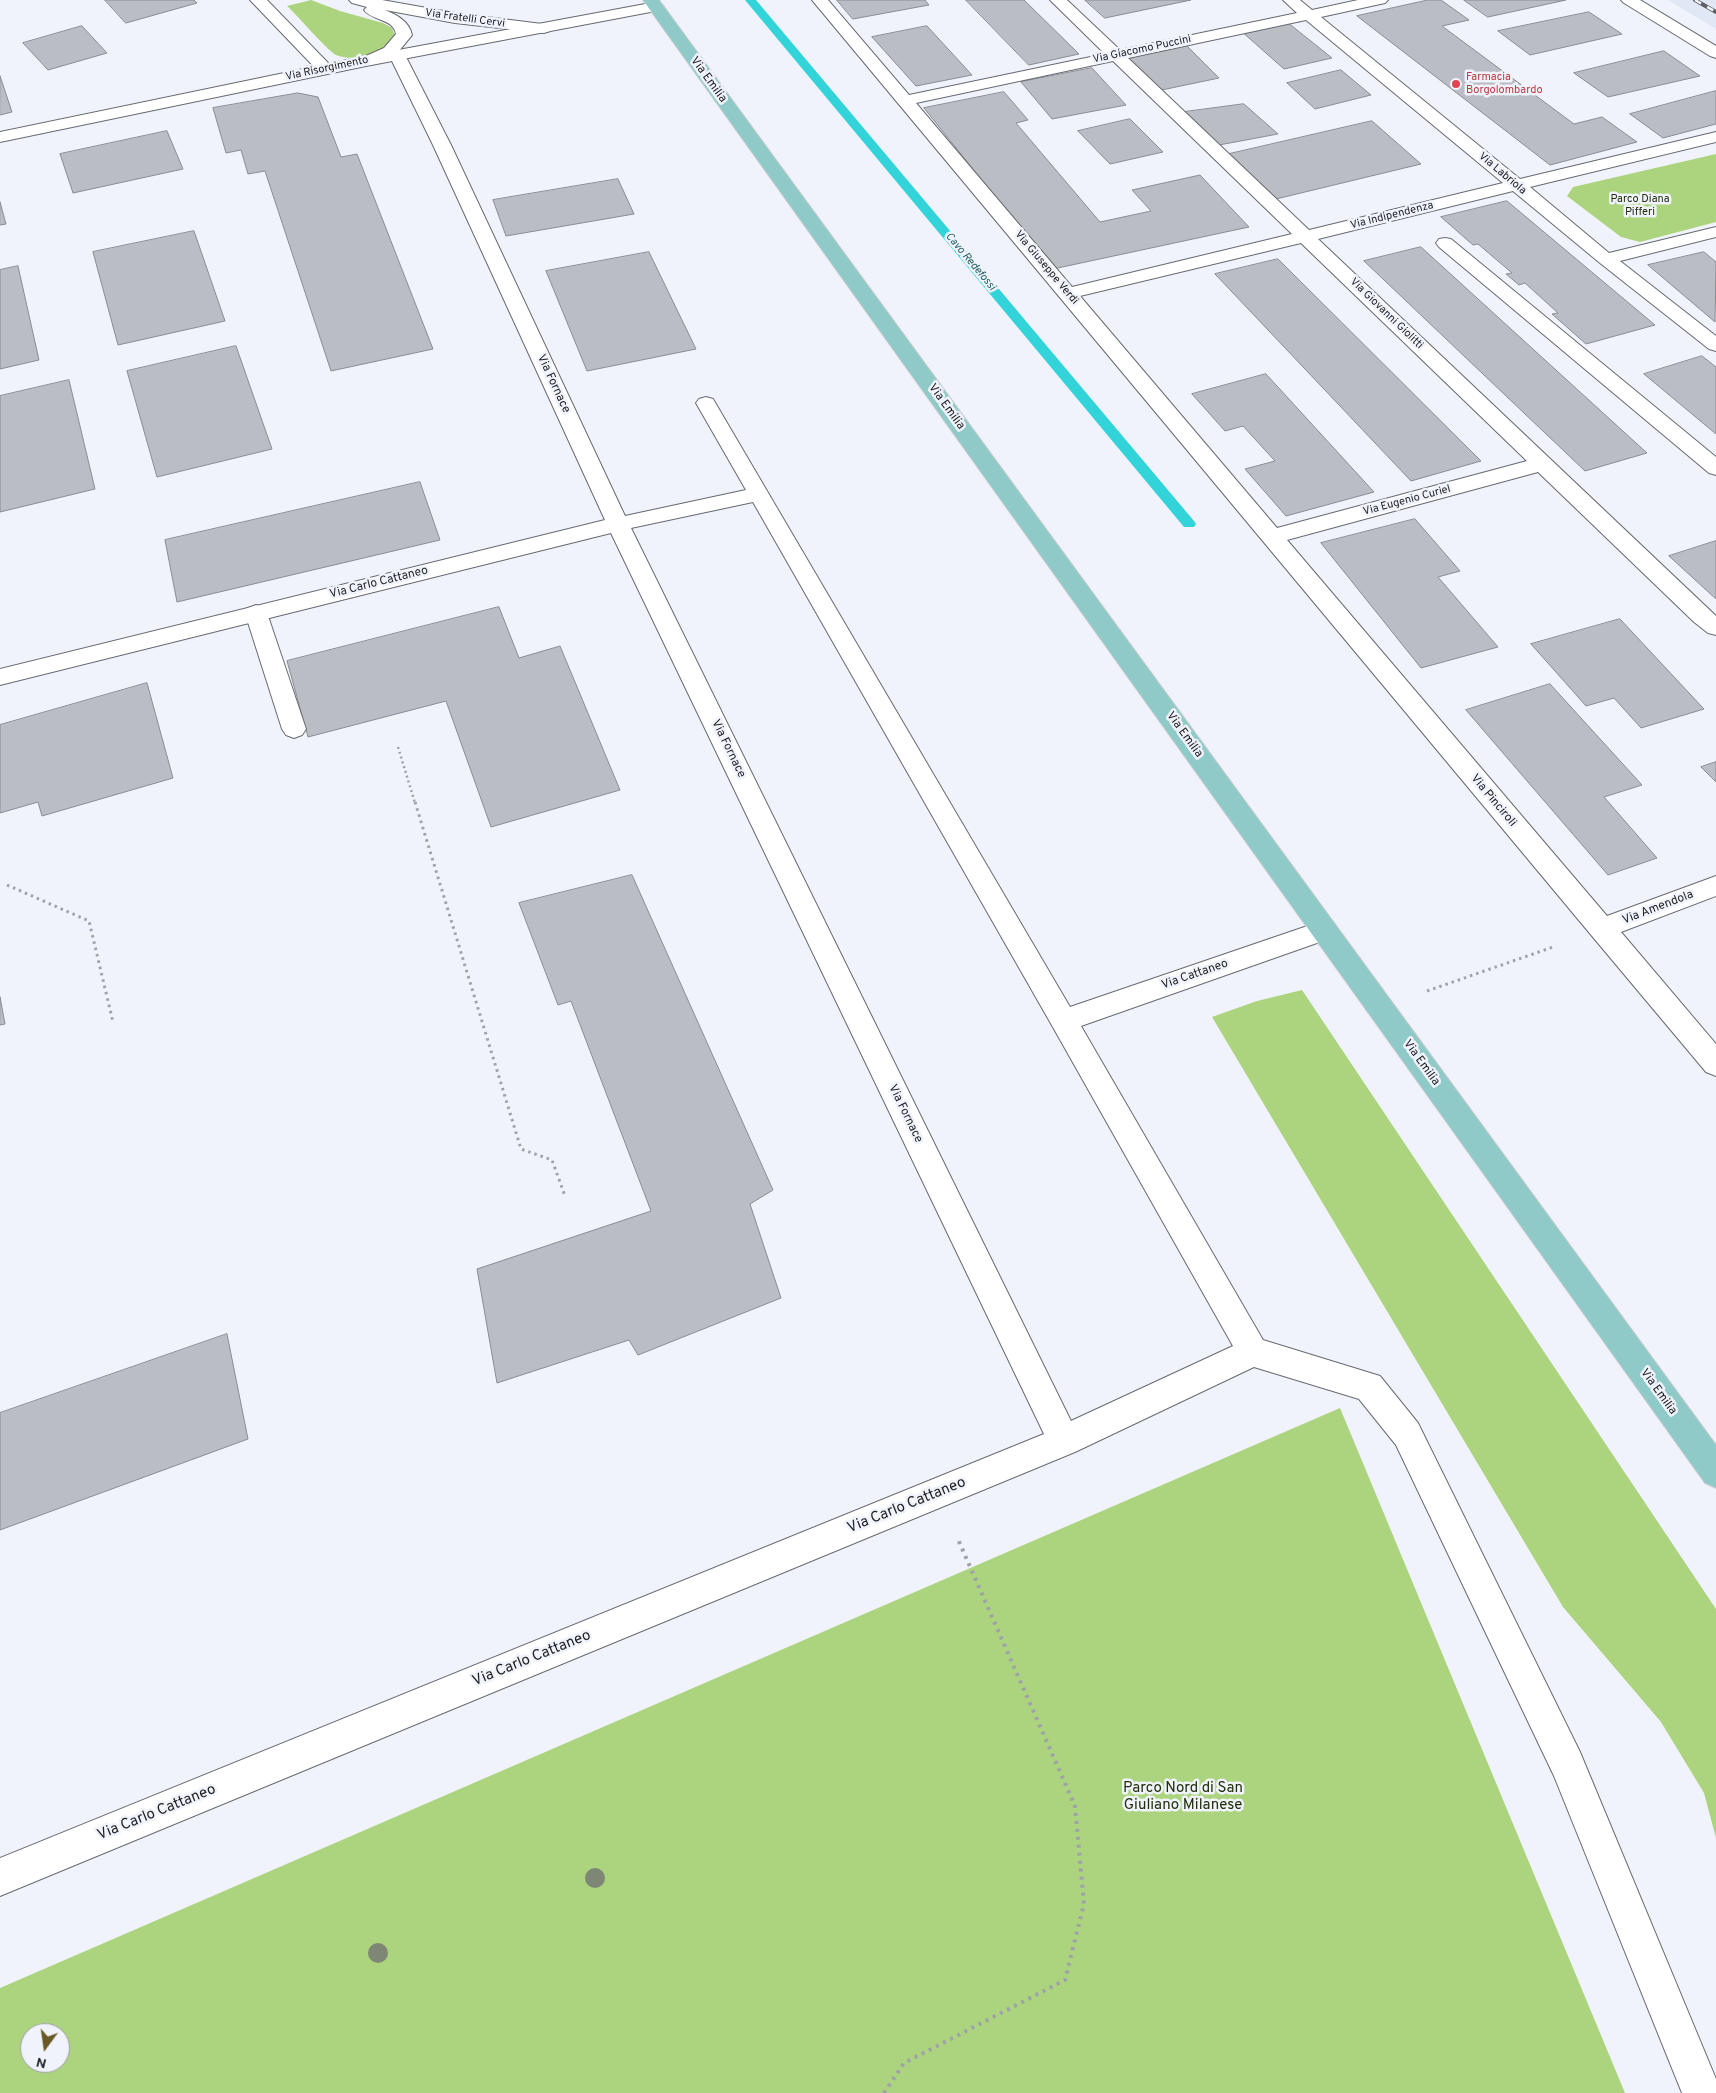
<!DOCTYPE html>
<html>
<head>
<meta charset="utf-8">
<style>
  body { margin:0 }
  #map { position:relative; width:1716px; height:2093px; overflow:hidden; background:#f0f3fb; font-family:Overpass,sans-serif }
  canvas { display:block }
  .north { position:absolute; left:20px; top:2023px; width:50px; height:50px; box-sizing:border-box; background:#f0f3fb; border:1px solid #9c9ea4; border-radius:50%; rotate:194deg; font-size:14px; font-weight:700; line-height:20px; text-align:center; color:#1e1f22 }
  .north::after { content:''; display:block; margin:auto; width:18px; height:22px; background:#695926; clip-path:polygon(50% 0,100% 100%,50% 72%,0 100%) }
</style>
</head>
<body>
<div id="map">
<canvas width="1716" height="2093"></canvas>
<div class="north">N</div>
</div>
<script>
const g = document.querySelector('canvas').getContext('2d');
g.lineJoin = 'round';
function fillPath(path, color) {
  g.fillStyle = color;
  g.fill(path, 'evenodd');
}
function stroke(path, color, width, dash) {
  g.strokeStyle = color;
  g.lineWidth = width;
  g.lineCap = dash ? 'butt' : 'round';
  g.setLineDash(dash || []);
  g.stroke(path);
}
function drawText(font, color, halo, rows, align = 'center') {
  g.font = font + ' Overpass,sans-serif';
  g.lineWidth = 5;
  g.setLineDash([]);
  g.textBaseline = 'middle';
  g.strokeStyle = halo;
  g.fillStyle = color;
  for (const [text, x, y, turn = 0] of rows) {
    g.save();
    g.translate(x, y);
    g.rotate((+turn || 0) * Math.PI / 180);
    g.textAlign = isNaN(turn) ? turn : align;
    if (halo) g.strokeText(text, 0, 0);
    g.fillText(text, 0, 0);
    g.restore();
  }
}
fillPath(new Path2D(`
  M1668,0h48v29z`), '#e0e7f5');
fillPath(new Path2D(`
  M311,0l29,11 43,12 9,5 3,8c-11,17 -39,27 -59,19 -7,-3 -40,-41 -49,-49z
  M1716,154v68l-76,20 -19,-5 -54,-41 6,-9z
  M1302,990l414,619v229l-12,-45 -43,-71 -98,-115 -351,-590 45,-16z
  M1340,1408l285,685h-1625v-105zM30,2033h30v30h-30z`), '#acd37d');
fillPath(new Path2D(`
  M745,0h11l438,521 2,3 -2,3h-10z`), '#32d4da');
const building = new Path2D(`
  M105,0h89l3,3 -71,20z
  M837,0h88l4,5 -76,14z
  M966,0h58l55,54 -50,11z
  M1085,0h106l-86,18z
  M1428,0h13l28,20 -27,6 132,98 28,-7 35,25 -87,23 -193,-149z
  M1464,0h102l-78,17z
  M1589,12l33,22 -92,21 -32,-24z
  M1287,22l45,36 -48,11 -43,-38z
  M82,26l25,27 -59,17 -25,-27z
  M927,26l45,49 -56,11 -44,-49z
  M1184,43l35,35 -62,13 -37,-34z
  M1664,51l36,25 -92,21 -34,-24z
  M1092,68l34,37 -74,14 -31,-37z
  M1341,70l30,25 -56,14 -28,-26z
  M0,76l12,36 -12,3z
  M1716,91v33l-53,14 -33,-24z
  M1004,92l24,28 -12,3 84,99 51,-11 -19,-21 68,-15 49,52 -196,42 -129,-161z
  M298,93l20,4 23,60 16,-3 76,195 -102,22 -66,-200 -17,3 -7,-24 -15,3 -13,-45z
  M1244,104l34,30 -59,11 -43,-32z
  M1130,119l33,33 -53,12 -32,-33z
  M1372,121l49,43 -145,35 -47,-45z
  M167,131l16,38 -110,24 -13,-39z
  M618,179l16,35 -128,22 -13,-36z
  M1507,201l148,124 -69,19 -34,-30 6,-1 -33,-30 -6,2 -13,-11 6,-1 -34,-29 -5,1 -32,-28z
  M0,202l6,22 -6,1z
  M194,231l31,90 -107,24 -25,-93z
  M1421,247l226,206 -62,18 -221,-210z
  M649,252l47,97 -109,22 -41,-100z
  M1704,252l12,10 -1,60 -67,-57z
  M1278,259l203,202 -70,20 -196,-207z
  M18,266l21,94 -39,9v-99z
  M236,346l36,103 -115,28 -30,-106z
  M1702,356l14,11v67l-72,-60z
  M1266,374l108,118 -88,24 -41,-47 30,-8 -32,-35 -18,5 -33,-37z
  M69,380l26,109 -95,23v-116z
  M420,482l20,58 -263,62 -12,-62z
  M1415,519l45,52 -22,6 60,70 -77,21 -100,-125z
  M1716,541v58l-47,-43z
  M499,607l20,51 41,-12 60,144 -129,37 -45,-126 -138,36 -21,-76z
  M1620,619l84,90 -63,19 -27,-30 -28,8 -55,-62z
  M147,683l26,95 -131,38 -4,-14 -38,11v-88z
  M1550,684l92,101 -38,12 53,61 -49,17 -142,-165z
  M1716,762v20l-15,-15z
  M632,875l141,315 -23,14 31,94 -143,57 -9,-15 -132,43 -20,-114 174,-58 -80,-210 -13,4 -39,-102z
  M0,997l5,27 -5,1z
  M227,1334l21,105 -248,91v-117z`);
fillPath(building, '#babdc4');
stroke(building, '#8a8c93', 1);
const lane = new Path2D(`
  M1445,238l6,1 265,218v18l-7,-2 -270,-226 -3,-4 3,-4z
  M256,605l8,3 3,5 39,116 -4,6 -8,3 -8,-3 -4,-6 -37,-116 3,-5z`);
const street = new Path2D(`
  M250,0h17l65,67 2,3 -2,3h-12z
  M349,0h33l73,13 95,12 2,3 -2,3 -6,2 -89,-10 -70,-13c12,5 24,11 27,25l-13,16 6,4 46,90 174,371 121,-26 -50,-87 3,-4 7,-2 7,2 357,608 255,-87 9,3 4,7 -4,7 -253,89 182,314 117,36 38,47 162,329 136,327v14h-34l-128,-317 -158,-331 -37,-46 -105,-32 -179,85 -1075,444v-38l1044,-424 -433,-901 -611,152v-16l605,-149 -172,-375 -43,-88 -18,7 -6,-2 -2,-3 2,-3 18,-8 12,-14c-3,-16 -24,-13 -32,-24l3,-3 -15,-4zM753,502l301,527 179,317 -162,75 -440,-893z
  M812,0h16l81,95 196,-41 -55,-54h17l53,50 177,-37 -14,-13h17l12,10 46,-10h30l-3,3 -64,14 199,162 196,-47v10l-186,45 79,66 107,-26v10l-96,24 96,75v15l-7,-2 -109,-86 -87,-72 -195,48 398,377v19l-8,-2 -14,-11 -156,-150 -251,68 320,376 109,-40v20l-95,36 95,112v32l-10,-4 -114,-136zM1306,20l197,163 -194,47 -181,-172zM1113,61l179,173 -220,53 -156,-184zM1301,243l226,218 -250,67 -197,-232z
  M1621,0h19l76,46v12l-6,-2 -86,-53z`);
const secondary = new Path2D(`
  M656,2l5,2 3,3 -3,3 -295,56 -366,76v-10l366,-76z`);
const primary = new Path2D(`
  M643,0h16l1057,1445v43l-11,-5z`);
stroke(lane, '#676a70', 2);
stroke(street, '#676a70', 2);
stroke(secondary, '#676a70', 2);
stroke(primary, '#d2d2d3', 2);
stroke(new Path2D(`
  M398,747l17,56`), '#9fa2a8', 2.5, [2, 3]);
stroke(new Path2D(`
  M415,802l106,347 31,11 13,36
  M7,885l82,36 24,101
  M1427,991l129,-45`), '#9fa2a8', 3, [2.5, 4]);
stroke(new Path2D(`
  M884,2093l20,-30 161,-83 19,-76 -9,-98 -118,-269`), '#9fa2a8', 4, [3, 5]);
fillPath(lane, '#fff');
fillPath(street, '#fff');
fillPath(secondary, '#fff');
fillPath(primary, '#90cac8');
const rail = new Path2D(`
  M1695,0l21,12`);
stroke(rail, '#5d5f63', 4);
stroke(rail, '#f0f3fb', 2.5, [7]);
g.fillStyle = '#7e8776';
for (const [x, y] of [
  [595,1878],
  [378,1953]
]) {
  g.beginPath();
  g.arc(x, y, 10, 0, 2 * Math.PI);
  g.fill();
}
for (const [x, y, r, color] of [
  [1456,84,5,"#e0444e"]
]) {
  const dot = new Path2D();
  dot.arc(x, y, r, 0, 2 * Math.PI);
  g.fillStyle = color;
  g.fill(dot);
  stroke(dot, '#f0f3fb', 2);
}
drawText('11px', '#1e1f22', '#f0f3fb', [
  ["Via Fratelli Cervi",465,19,8],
  ["Via Giacomo Puccini",1142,50,-12],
  ["Via Risorgimento",327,69,-12],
  ["Via Labriola",1502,174,40],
  ["Via Indipendenza",1392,216,-14],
  ["Via Giuseppe Verdi",1046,268,50],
  ["Via Giovanni Giolitti",1386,314,44],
  ["Via Eugenio Curiel",1407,501,-15]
]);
drawText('11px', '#be3a42', '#f0f3fb', [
  ["Farmacia",1466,78],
  ["Borgolombardo",1466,91]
], 'left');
drawText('11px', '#202f0a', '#f0f3fb', [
  ["Parco Diana",1640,200],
  ["Pifferi",1640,213]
]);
drawText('italic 11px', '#256264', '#f0f3fb', [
  ["Cavo Redefossi",970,262,50]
]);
drawText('12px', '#1e1f22', '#f0f3fb', [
  ["Via Emilia",708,80,54],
  ["Via Fornace",553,384,65],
  ["Via Emilia",946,407,54],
  ["Via Carlo Cattaneo",379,583,-14],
  ["Via Emilia",1184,735,54],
  ["Via Fornace",728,749,64],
  ["Via Pinciroli",1493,801,50],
  ["Via Amendola",1658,908,-21],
  ["Via Cattaneo",1195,975,-19],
  ["Via Emilia",1421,1063,54],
  ["Via Fornace",905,1114,64],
  ["Via Emilia",1658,1392,54]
]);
drawText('15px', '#1e1f22', '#f0f3fb', [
  ["Via Carlo Cattaneo",907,1506,-22],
  ["Via Carlo Cattaneo",532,1659,-22],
  ["Via Carlo Cattaneo",157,1813,-22]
]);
drawText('15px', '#202f0a', '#f0f3fb', [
  ["Parco Nord di San",1183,1789],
  ["Giuliano Milanese",1183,1806]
]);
</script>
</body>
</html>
